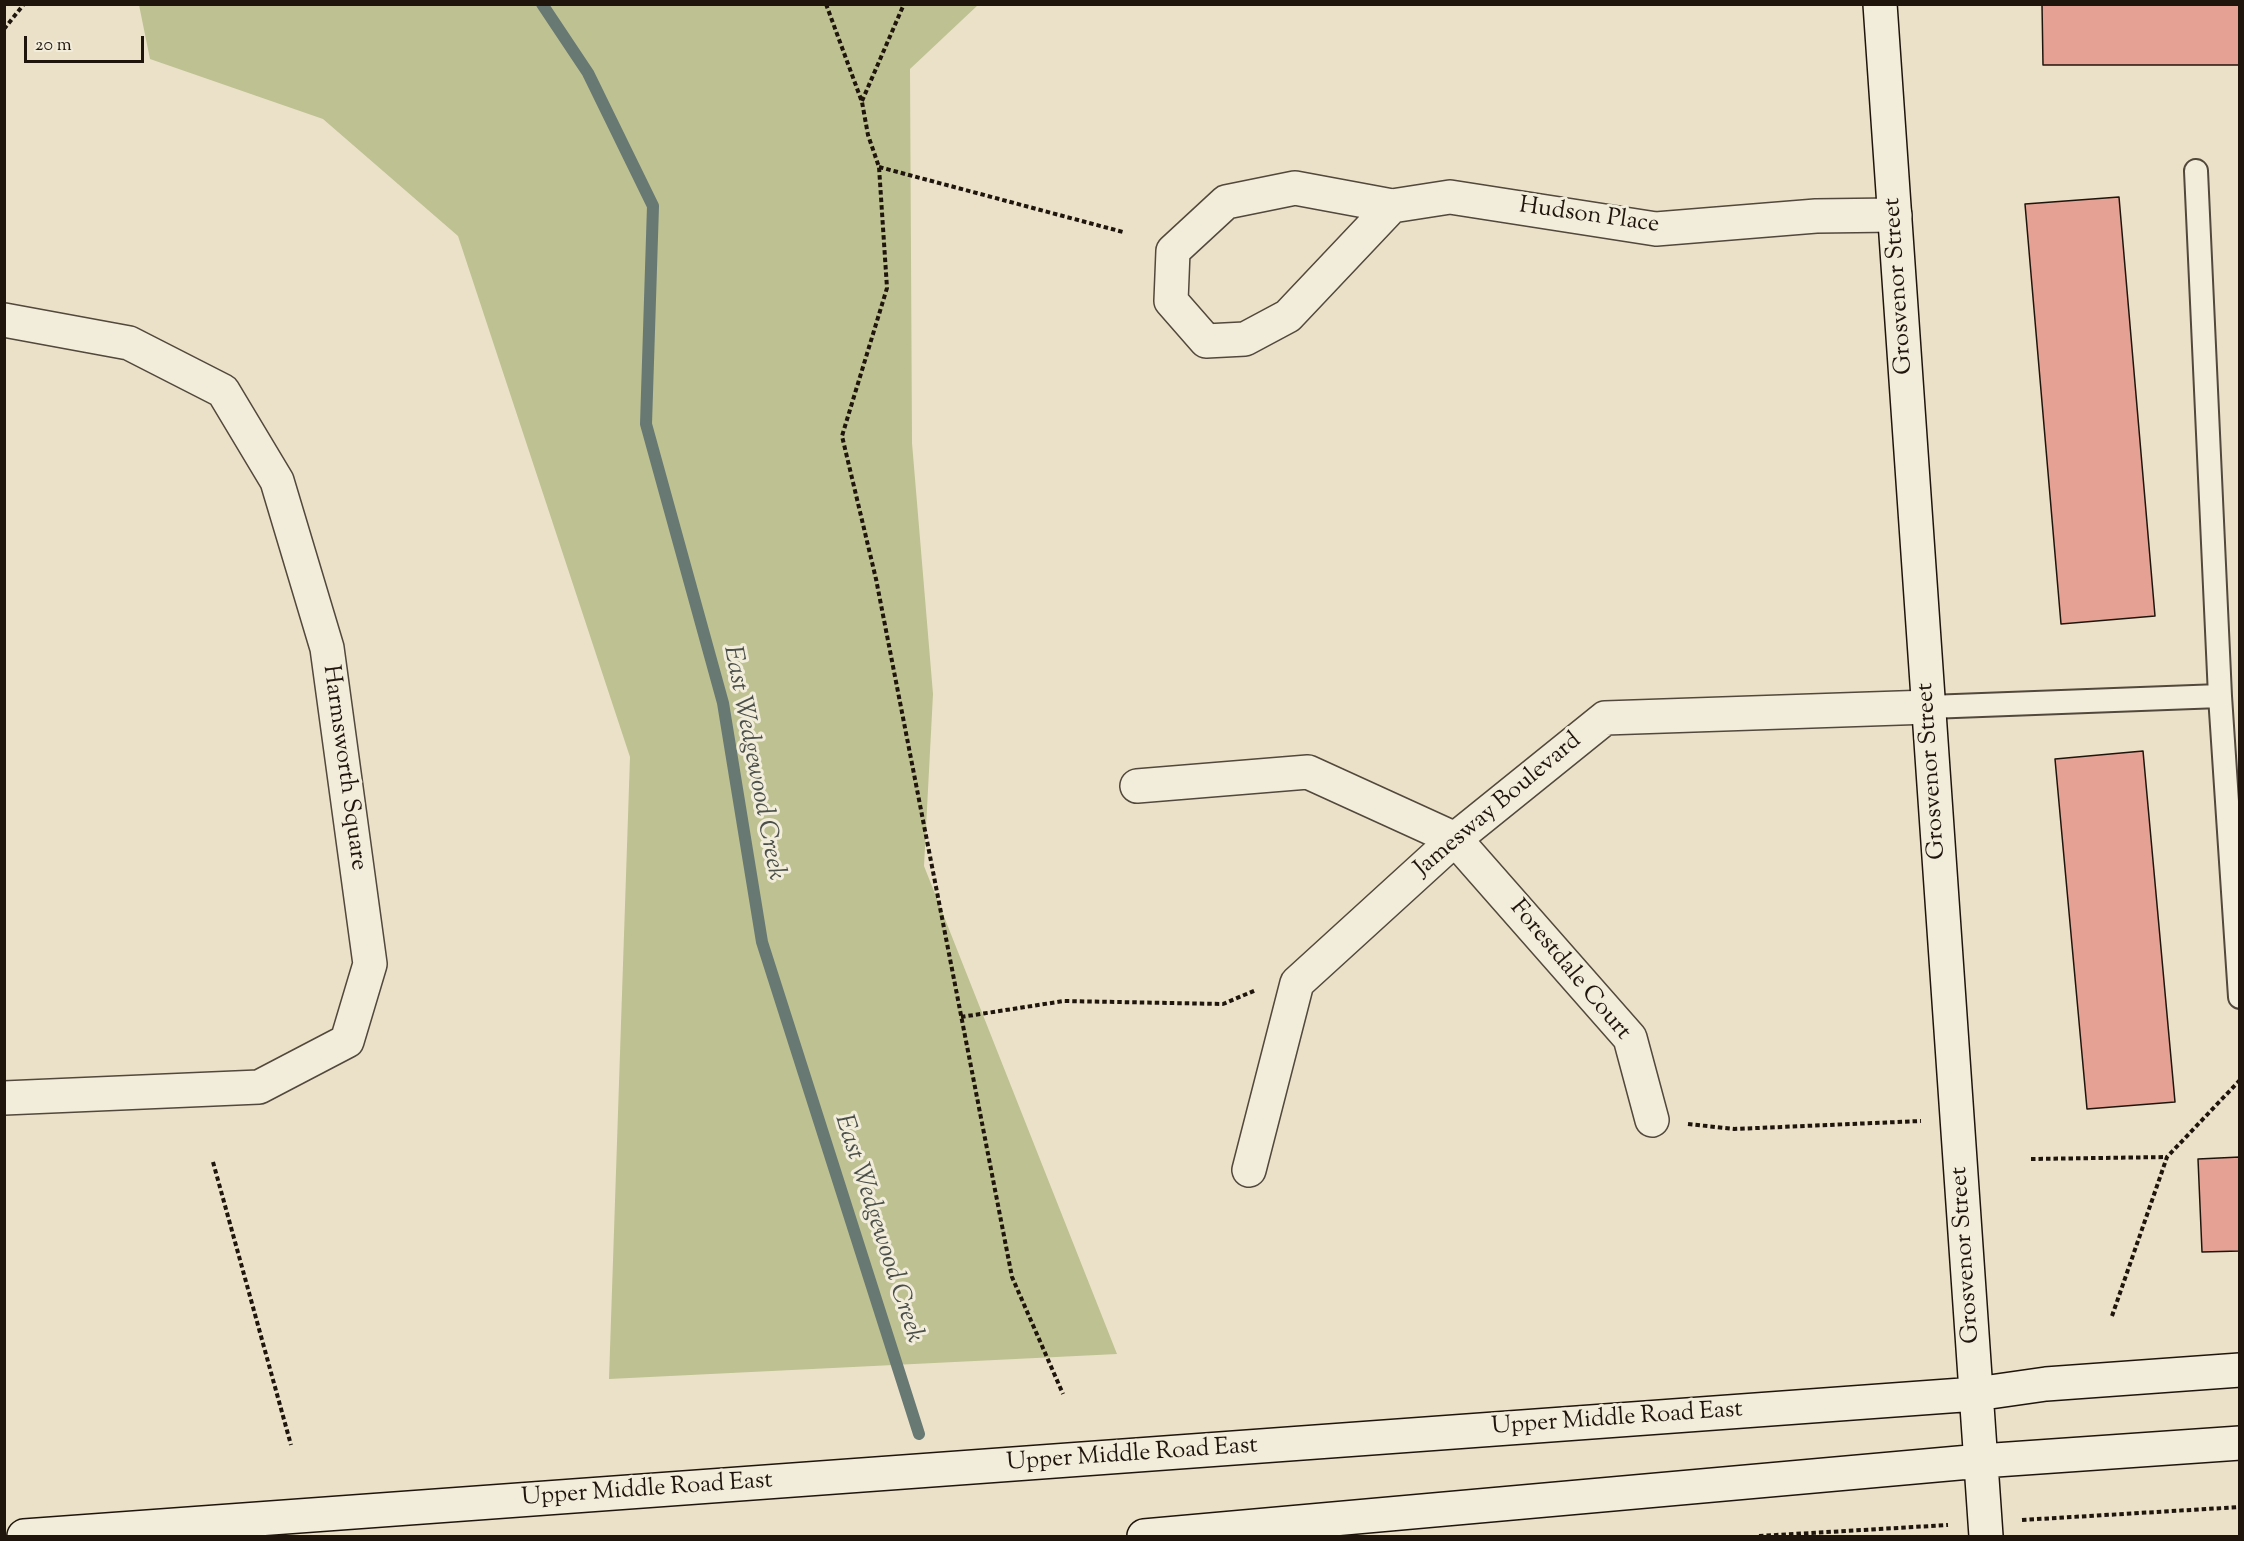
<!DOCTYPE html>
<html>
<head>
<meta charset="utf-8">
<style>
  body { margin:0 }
  #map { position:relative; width:2244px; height:1541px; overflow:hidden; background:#ebe1c8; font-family:"Sorts Mill Goudy",serif }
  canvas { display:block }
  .frame { position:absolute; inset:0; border:6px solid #1f150c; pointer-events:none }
  .scale { position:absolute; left:24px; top:36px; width:120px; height:27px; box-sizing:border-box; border:3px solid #1f150c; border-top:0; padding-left:8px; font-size:18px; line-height:21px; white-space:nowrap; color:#1f150c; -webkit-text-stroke:4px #f2ecdb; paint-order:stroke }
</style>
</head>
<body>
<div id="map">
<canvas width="2244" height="1541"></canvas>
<div class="frame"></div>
<div class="scale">20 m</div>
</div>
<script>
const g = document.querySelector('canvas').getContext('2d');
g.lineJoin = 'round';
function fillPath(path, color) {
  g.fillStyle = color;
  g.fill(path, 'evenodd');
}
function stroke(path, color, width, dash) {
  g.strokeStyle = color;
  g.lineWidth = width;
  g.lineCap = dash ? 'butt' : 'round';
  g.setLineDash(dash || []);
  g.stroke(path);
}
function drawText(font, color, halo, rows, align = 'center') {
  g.font = font + ' "Sorts Mill Goudy",serif';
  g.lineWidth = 6;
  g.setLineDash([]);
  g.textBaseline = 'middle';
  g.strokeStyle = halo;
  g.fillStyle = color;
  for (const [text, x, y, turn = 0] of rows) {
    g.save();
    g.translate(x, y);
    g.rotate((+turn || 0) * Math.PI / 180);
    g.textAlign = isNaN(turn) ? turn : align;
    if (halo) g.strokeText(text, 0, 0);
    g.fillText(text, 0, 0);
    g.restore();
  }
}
fillPath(new Path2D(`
  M139,5h839l-68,64 2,374 21,251 -9,172 193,488 -508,25 21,-622 -172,-521 -135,-117 -173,-60z`), '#bec191');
stroke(new Path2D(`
  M542,4l46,69 65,133 -7,218 77,279 39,239 157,492`), '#687974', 12);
const building = new Path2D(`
  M2042,4h198v61h-197z
  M2119,197l36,419 -94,8 -36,-420z
  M2143,751l32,351 -88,7 -32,-350z
  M2240,1157v94l-38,1 -4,-93z`);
fillPath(building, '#e5a194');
stroke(building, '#1f150c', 1.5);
const lane = new Path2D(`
  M2196,171l24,525 20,301
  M1929,707l291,-11`);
const street = new Path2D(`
  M1392,206l-104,110 -43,23 -39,2 -35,-40 2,-50 53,-49 69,-14 97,18 58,-9 206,32 160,-13 79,-1
  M4,320l125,23 94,48 54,90 50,167 43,316 -23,77 -88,46 -255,11
  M1137,786l171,-14 147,67 175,199 22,82
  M1249,1170l48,-187 158,-144 150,-121 324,-11`);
const secondary = new Path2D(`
  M1880,4l106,1532
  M24,1536l1952,-142 70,-10 194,-14
  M1144,1536l837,-75 259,-18`);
stroke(lane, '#52483b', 26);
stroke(street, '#52483b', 36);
stroke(secondary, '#1f150c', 36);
stroke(new Path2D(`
  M826,4l36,98 6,33 11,32 8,121 -45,148 34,143 136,698 51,117
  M4,29l20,-25
  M862,101l42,-97
  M879,167l244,65
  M961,1017l103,-16 159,3 33,-14
  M1688,1124l46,5 187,-8
  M2031,1159l136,-2
  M213,1162l78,283
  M2112,1316l55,-159 73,-77
  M2022,1520l218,-13
  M1759,1536l189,-11`), '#1f150c', 4, [4.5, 3]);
stroke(lane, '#f2ecdb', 22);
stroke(street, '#f2ecdb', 33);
stroke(secondary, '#f2ecdb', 33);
drawText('24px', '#1f150c', '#f2ecdb', [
  ["Hudson Place",1589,217,8],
  ["Grosvenor Street",1900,286,-94],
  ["Harmsworth Square",343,768,82],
  ["Grosvenor Street",1933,771,-94],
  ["Jamesway Boulevard",1499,806,-40],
  ["Forestdale Court",1569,971,50],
  ["Grosvenor Street",1967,1255,-94],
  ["Upper Middle Road East",1617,1420,-4],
  ["Upper Middle Road East",1132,1456,-4],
  ["Upper Middle Road East",647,1491,-4]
]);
drawText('italic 26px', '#4a4f49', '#f2ecdb', [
  ["East Wedgewood Creek",752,763,79],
  ["East Wedgewood Creek",877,1229,72]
]);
</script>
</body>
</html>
